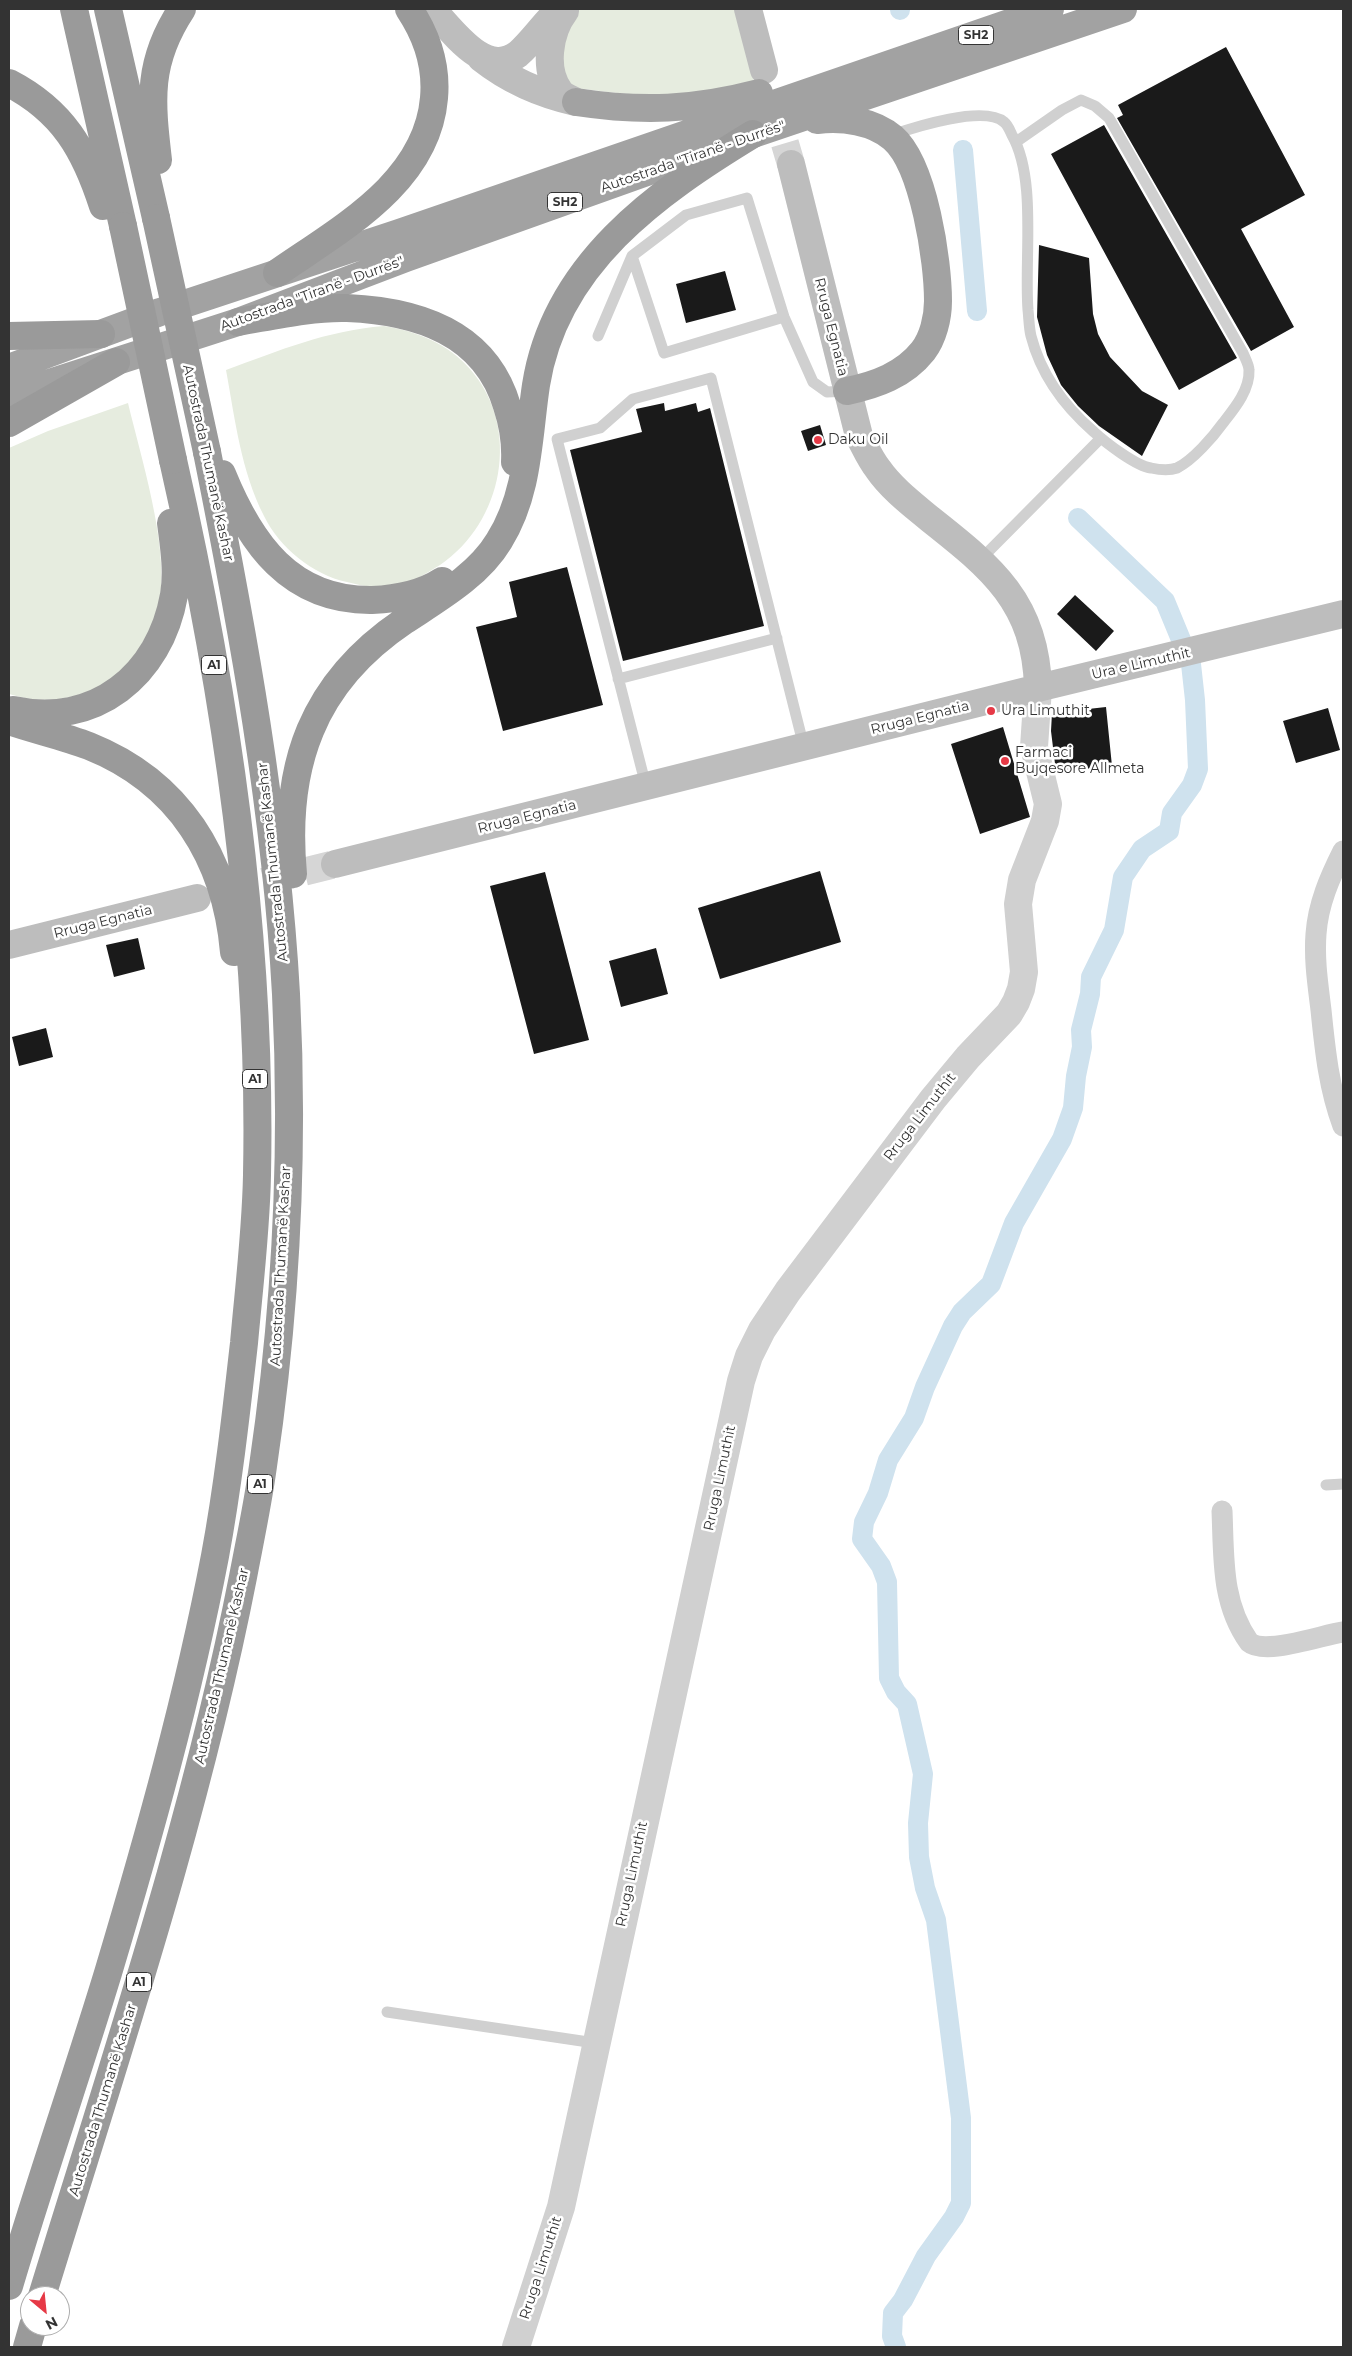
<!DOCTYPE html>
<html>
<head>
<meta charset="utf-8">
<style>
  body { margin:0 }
  #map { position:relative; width:1352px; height:2356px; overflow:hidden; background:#fff; font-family:Montserrat,sans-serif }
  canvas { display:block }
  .frame { position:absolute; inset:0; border:10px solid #333; pointer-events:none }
  .north { position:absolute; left:20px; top:2286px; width:50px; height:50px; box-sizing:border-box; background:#fff; border:1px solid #adadad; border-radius:50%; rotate:152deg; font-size:14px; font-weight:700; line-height:20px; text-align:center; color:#333 }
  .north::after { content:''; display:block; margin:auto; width:18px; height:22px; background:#e63946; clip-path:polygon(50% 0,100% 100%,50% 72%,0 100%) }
</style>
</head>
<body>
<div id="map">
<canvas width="1352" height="2356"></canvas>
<div class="frame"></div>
<div class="north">N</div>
</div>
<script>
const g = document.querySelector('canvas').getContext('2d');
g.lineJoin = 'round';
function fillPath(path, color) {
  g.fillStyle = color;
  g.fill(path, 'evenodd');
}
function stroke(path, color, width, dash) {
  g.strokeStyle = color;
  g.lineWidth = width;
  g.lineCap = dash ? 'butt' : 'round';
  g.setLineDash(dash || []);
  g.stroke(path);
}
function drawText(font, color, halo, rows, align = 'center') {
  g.font = font + ' Montserrat,sans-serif';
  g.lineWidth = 5;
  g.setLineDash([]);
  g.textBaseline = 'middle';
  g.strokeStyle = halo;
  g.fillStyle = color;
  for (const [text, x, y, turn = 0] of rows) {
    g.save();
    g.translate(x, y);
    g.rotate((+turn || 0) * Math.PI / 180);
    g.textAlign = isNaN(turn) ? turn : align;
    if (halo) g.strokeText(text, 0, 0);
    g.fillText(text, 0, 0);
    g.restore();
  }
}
fillPath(new Path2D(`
  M577,9h159l18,72c-59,22 -122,15 -184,6l-12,-28z
  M384,326c32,5 65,18 86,43 52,59 33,154 -30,196 -13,8 -28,18 -44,21 -16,3 -34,0 -49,-4 -34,-7 -68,-35 -83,-66 -23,-45 -29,-97 -38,-146 55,-20 99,-39 158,-44z
  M128,403c13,55 40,139 32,195 -3,17 -11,34 -20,49 -9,16 -23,31 -39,39 -31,15 -60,18 -92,8v-246l39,-17z`), '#e6ecdf');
stroke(new Path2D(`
  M900,9v1
  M963,150l14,161
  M896,2347l-4,-11 1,-23 10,-13 23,-44 28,-39 7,-14v-85l-25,-198 -11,-32 -6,-31 -1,-34 5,-49 -16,-70 -11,-12 -7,-14 -2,-96 -6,-16 -19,-27 2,-17 14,-29 10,-33 26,-42 11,-31 28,-61 9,-14 29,-28 23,-61 48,-84 11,-31 3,-32 6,-29 -1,-17 9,-36 1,-17 23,-47 9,-53 19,-28 27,-18 3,-18 20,-28 6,-16 -3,-69 -4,-36 -26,-63 -87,-83`), '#cfe2ee', 20);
fillPath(new Path2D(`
  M1226,47l79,148 -64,34 53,98 -43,24 -134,-233 6,-3 -5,-10z
  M1104,125l133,233 -58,32 -128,-236z
  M1039,245l50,13 4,56 5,20 12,23 32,34 26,14 -26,51 -43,-30 -21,-20 -17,-21 -14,-30 -10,-38z
  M725,271l11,39 -50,13 -10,-39z
  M664,403l1,8 31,-8 2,9 12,-4 54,218 -141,35 -53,-211 72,-18 -6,-23z
  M820,425l6,20 -18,6 -7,-20z
  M567,567l36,138 -100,26 -27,-104 41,-10 -8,-35z
  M1075,595l39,36 -18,20 -39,-37z
  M1106,707l6,59 -56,6 -5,-41 1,-18z
  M1328,708l12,42 -44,13 -13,-42z
  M1003,727l27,90 -50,17 -29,-90z
  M820,871l21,71 -121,37 -22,-71z
  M545,872l44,168 -55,14 -44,-168z
  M138,938l7,31 -31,8 -8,-32z
  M656,948l12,46 -47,13 -12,-46z
  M46,1028l7,29 -34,9 -7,-29z`), '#1a1a1a');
stroke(new Path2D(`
  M773,103l18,61
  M223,892l112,-28`), '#d6d6d6', 28, [28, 14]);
stroke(new Path2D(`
  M892,135c23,-8 92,-30 112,-13 4,3 6,9 8,13 25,44 12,124 16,175 1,9 1,18 3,26 10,39 33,70 63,96 12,11 42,34 57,36 9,2 18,3 26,0 16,-8 36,-31 46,-45 11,-14 27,-33 26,-53 0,-5 -4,-12 -6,-17l-134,-235 -14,-12 -14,-6 -19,10 -46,32
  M632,256l32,97 120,-36
  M598,336l34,-80 54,-41 61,-17 37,119 29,65 14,10 20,-1
  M980,560l121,-122
  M618,679l159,-41
  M646,786l-89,-347 43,-11 33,-29 78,-21 93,369
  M1326,1485l17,-1
  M387,2012l208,31`), '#d0d0d0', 11);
stroke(new Path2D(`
  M1343,851c-13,26 -25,53 -27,83 -2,26 2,51 5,76 4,40 8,79 22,116
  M1222,1511c2,46 -1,92 27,131 16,14 73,-7 94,-10`), '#d0d0d0', 21);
stroke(new Path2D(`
  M516,2347l45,-140 180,-826 8,-25 13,-26 26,-39 145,-192 35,-42 41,-43 7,-12 5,-13 3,-17 -6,-68 4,-24 23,-59 3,-17 -14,-57 4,-59`), '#d0d0d0', 28);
stroke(new Path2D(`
  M432,9c20,21 53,70 86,45 15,-13 27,-32 42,-45
  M748,9l16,61
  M565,11c-16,21 -22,59 -5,81 3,4 11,7 16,10
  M481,58c29,23 59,36 95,44
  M791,164l68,272c6,11 11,23 19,33 13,19 34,35 52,50 62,49 106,84 108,169
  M335,864l703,-176 305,-74
  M9,945l188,-47`), '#bdbdbd', 28);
stroke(new Path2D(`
  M576,102c66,10 118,8 183,-9
  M817,120c26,-3 56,1 76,18 31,27 45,123 45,163 0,17 -5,37 -15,50 -19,24 -47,34 -76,40
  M9,368l151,-56 239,-79 651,-224
  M9,396l229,-74 168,-64 347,-124 370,-125`), '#a2a2a2', 28);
stroke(new Path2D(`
  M74,9l49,217
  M108,9l48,209
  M9,83c54,28 76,67 94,123
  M158,160c-7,-60 -11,-98 24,-151
  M277,273c63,-44 150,-90 157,-175 3,-33 -7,-62 -25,-89
  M238,322c35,-6 73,-15 109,-14 70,3 138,24 160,98 6,18 9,36 8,56
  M9,336l92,-2
  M9,423l107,-61
  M222,474c28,69 68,127 150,126 24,-1 50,-6 70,-19
  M13,710c82,18 147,-35 161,-115 4,-24 0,-49 -3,-72
  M9,721c26,9 54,15 80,25 90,36 137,112 145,206
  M293,874c-10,-108 19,-191 111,-253 33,-22 74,-45 95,-80 30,-48 29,-103 37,-156 19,-121 120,-192 217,-251
  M9,2286c31,-105 67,-208 99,-313 41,-137 80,-276 107,-417 13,-70 21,-142 29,-213 5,-56 12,-112 13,-168 5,-240 -31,-481 -84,-715
  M42,2296c73,-238 153,-474 201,-719 7,-37 15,-74 20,-111 23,-156 31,-315 23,-472 -10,-182 -43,-363 -79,-542
  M27,2347l6,-21`), '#9a9a9a', 28);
stroke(new Path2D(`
  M156,218l51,234
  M123,226l50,234`), '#9a9a9a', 28);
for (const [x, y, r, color] of [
  [818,440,5,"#e63946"],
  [991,711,5,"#e63946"],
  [1005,761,5,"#e63946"]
]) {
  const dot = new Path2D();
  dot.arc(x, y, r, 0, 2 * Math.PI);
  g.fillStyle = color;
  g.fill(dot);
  stroke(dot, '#fff', 2);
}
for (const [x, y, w] of [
  [976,35,35],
  [565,202,35],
  [214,665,25],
  [255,1079,25],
  [260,1484,25],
  [139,1982,25]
]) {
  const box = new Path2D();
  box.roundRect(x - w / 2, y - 9.5, w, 19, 4);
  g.fillStyle = '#fff';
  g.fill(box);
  stroke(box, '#333', 1);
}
drawText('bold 12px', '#333', null, [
  ["SH2",976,35],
  ["SH2",565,202],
  ["A1",214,665],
  ["A1",255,1079],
  ["A1",260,1484],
  ["A1",139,1982]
]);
drawText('14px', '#333', '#fff', [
  ["Autostrada \"Tiranë - Durrës\"",693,157,-19],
  ["Autostrada \"Tiranë - Durrës\"",312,294,-20],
  ["Rruga Egnatia",831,327,76],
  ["Autostrada Thumanë Kashar",208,463,78],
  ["Ura e Limuthit",1141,664,-13],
  ["Rruga Egnatia",920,718,-14],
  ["Rruga Egnatia",527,817,-14],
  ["Autostrada Thumanë Kashar",273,862,-96],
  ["Rruga Egnatia",103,922,-14],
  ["Rruga Limuthit",920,1117,-52],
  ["Autostrada Thumanë Kashar",281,1266,-87],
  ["Rruga Limuthit",720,1478,-78],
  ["Autostrada Thumanë Kashar",222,1666,-77],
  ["Rruga Limuthit",632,1874,-78],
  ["Autostrada Thumanë Kashar",103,2100,-73],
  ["Rruga Limuthit",541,2268,-72]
]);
drawText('14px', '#333', '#fff', [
  ["Daku Oil",828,440],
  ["Ura Limuthit",1001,711],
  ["Farmaci",1015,753],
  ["Bujqesore Allmeta",1015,769]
], 'left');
</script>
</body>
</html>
